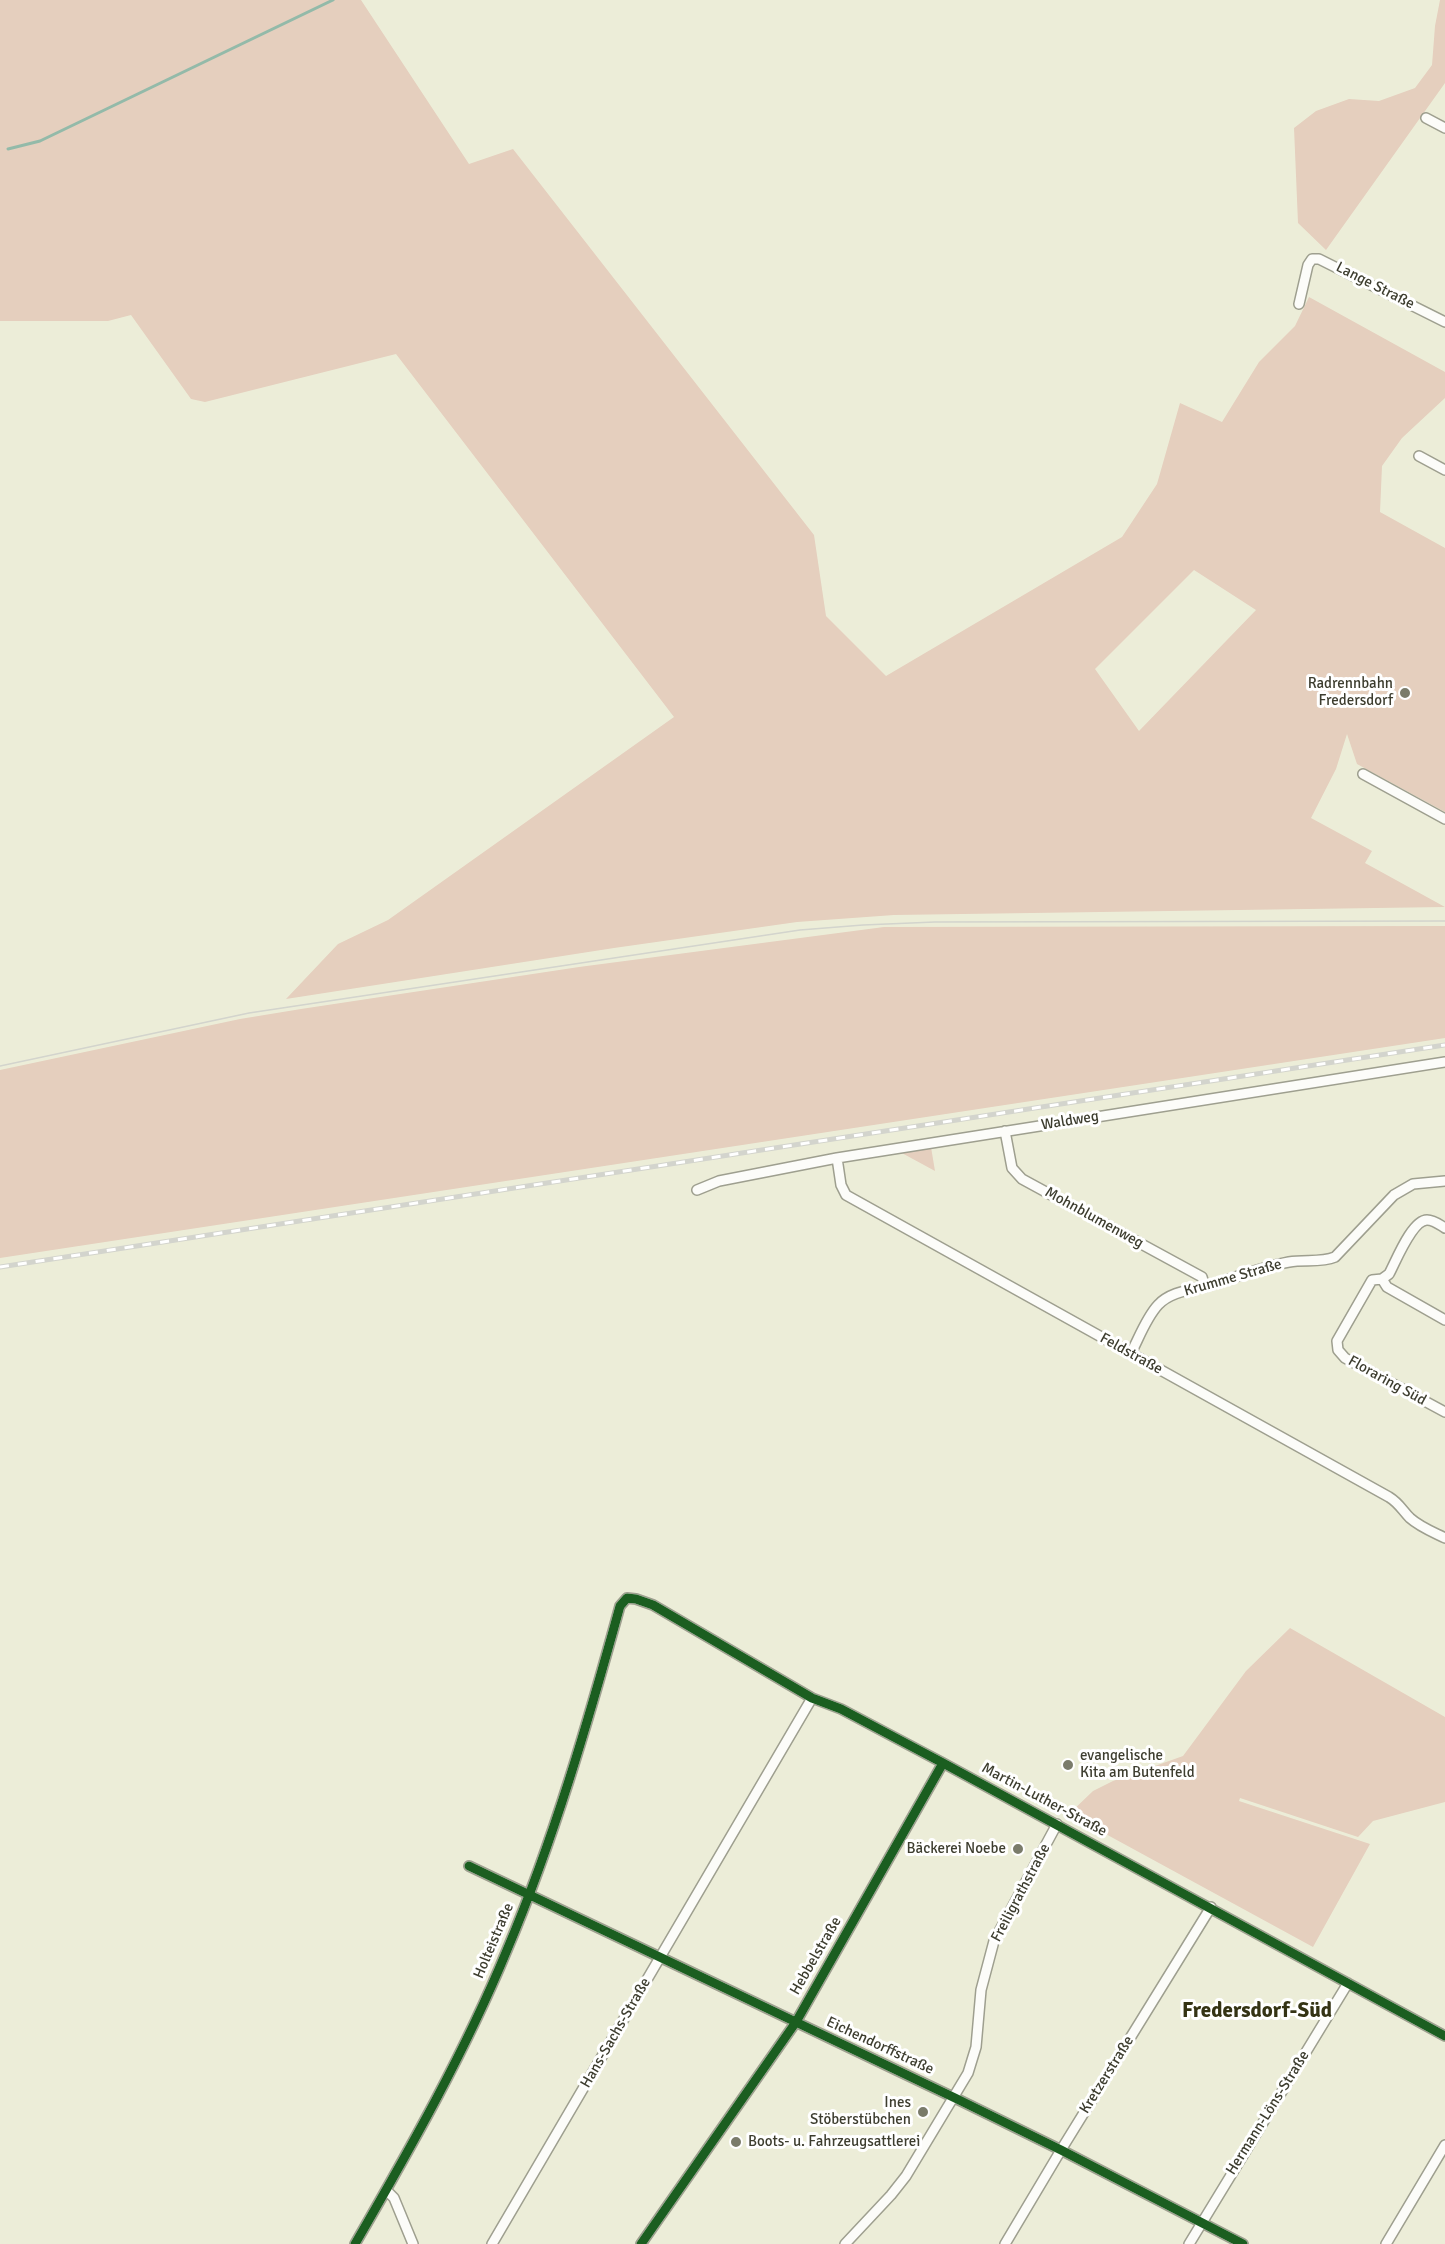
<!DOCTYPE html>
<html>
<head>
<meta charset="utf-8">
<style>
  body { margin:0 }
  canvas { display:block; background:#ecedd8 }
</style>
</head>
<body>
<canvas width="1445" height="2244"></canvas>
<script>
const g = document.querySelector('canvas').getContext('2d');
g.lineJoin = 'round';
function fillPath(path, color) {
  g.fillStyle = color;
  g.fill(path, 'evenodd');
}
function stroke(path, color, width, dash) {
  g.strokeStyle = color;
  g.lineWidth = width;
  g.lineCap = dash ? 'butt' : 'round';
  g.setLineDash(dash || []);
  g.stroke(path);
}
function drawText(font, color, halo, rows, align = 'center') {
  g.font = font + ' Signika,sans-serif';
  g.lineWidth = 6;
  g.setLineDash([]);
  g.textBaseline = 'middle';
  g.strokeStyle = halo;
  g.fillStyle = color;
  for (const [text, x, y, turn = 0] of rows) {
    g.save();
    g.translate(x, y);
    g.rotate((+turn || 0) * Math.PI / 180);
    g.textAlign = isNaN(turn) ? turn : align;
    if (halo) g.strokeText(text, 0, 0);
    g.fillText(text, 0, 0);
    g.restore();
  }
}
fillPath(new Path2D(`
  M0,0h361l108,164 44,-15 301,386 12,81 60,60 236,-139 35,-53 23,-81 42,19 37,-60 36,-36 14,-29 136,75v26l-43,40 -20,28 -2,46 65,36v264l-88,-48 -10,-30 -11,35 -25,49 61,33 -7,12 80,44 -551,8 -97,7 -183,26 -328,51 52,-55 50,-24 286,-203 -278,-363 -191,48 -14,-3 -60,-84 -23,6h-108zM1194,570l62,40 -117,121 -44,-62z
  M1440,0h5v83l-119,167 -28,-27 -4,-95 22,-17 33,-12 30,2 36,-13 17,-23 3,-39z
  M1445,926v112l-1445,220v-188l240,-51 61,-10 278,-42 305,-40z
  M931,1147l4,24 -35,-19z
  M1290,1628l155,89v85l-72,19 -15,16 -118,-39 -1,3 131,43 -57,103 -244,-133 24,-23 20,-10 70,-25 63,-85z`), '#e5cfbe');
stroke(new Path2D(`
  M8,149l32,-8 293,-141`), '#93baa9', 3);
const street = new Path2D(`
  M1426,118l19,10
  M1299,304l9,-39 4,-6h7l126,63
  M1419,456l26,14
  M1363,774l82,45
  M1005,1131l7,37 10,11 180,98 3,10
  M837,1158l4,27 5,10 543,302c10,6 13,13 21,21 10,9 23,14 35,20
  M697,1190l22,-9 118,-23 608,-96
  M1382,1279l7,-5c7,-13 23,-54 38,-54 7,0 13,5 18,8
  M1445,1320l-58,-33 -5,-8 -10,1 -35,61 1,9 7,8 100,54
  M1131,1353c8,-15 15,-35 27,-48 14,-15 37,-15 56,-21 25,-8 49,-17 75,-22 15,-3 32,1 46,-5l59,-62 19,-11 32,-3
  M469,1866l486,232 106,52 182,94
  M386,2190l8,8 19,46
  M355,2244c55,-95 110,-192 152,-294 47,-111 81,-228 113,-344l7,-8 9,1 17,6 159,93 29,11 102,54 502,273
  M492,2244l320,-546
  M641,2244l155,-222 147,-259
  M845,2244l46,-49 15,-19 62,-103 8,-26 5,-57 13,-49 63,-117
  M1005,2244l56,-94 150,-243
  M1189,2244l159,-261
  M1386,2244l59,-99`);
stroke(street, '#9e9f8f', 12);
stroke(street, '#fcfcf9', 9);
stroke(new Path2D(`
  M0,1066l249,-53 551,-83 63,-5 72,-3 510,-1`), '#d3d4cd', 1.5);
const rail = new Path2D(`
  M0,1267l1445,-222`);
stroke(rail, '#d3d4cd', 5);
stroke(rail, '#fff', 3, [9]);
stroke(new Path2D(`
  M469,1866l486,232 106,52 182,94
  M355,2244c55,-95 110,-192 152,-294 47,-111 81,-228 113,-344l7,-8 9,1 17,6 159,93 29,11 102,54 502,273
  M641,2244l155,-222 147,-259`), '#1b5e20', 9);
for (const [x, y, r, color] of [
  [1405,693,6,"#7a7b6a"],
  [1068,1765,6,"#7a7b6a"],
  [1018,1849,6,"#7a7b6a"],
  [923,2112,6,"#7a7b6a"],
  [736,2142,6,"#7a7b6a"]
]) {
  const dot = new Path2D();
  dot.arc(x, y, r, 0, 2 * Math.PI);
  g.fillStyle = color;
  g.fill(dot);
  stroke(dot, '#fff', 2);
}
drawText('15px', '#3d3d2f', '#fff', [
  ["Lange Straße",1375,286,27],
  ["Waldweg",1070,1121,-9],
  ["Mohnblumenweg",1094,1218,29],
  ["Krumme Straße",1233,1278,-16],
  ["Feldstraße",1131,1354,29],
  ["Floraring Süd",1387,1381,29],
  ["Martin-Luther-Straße",1044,1800,28],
  ["Freiligrathstraße",1021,1893,-62],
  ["Holteistraße",494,1941,-67],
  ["Hebbelstraße",816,1956,-60],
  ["Hans-Sachs-Straße",616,2033,-60],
  ["Eichendorffstraße",880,2046,25],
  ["Kretzerstraße",1107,2075,-58],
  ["Hermann-Löns-Straße",1268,2113,-58]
]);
drawText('15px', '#3d3d2f', '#fff', [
  ["Radrennbahn",1393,684],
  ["Fredersdorf",1393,701],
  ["evangelische",1080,1756,"left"],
  ["Kita am Butenfeld",1080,1773,"left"],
  ["Bäckerei Noebe",1006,1849],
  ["Ines",911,2103],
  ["Stöberstübchen",911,2120],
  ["Boots- u. Fahrzeugsattlerei",748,2142,"left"]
], 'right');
drawText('bold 21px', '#343314', '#fff', [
  ["Fredersdorf-Süd",1257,2011]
]);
</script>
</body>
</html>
